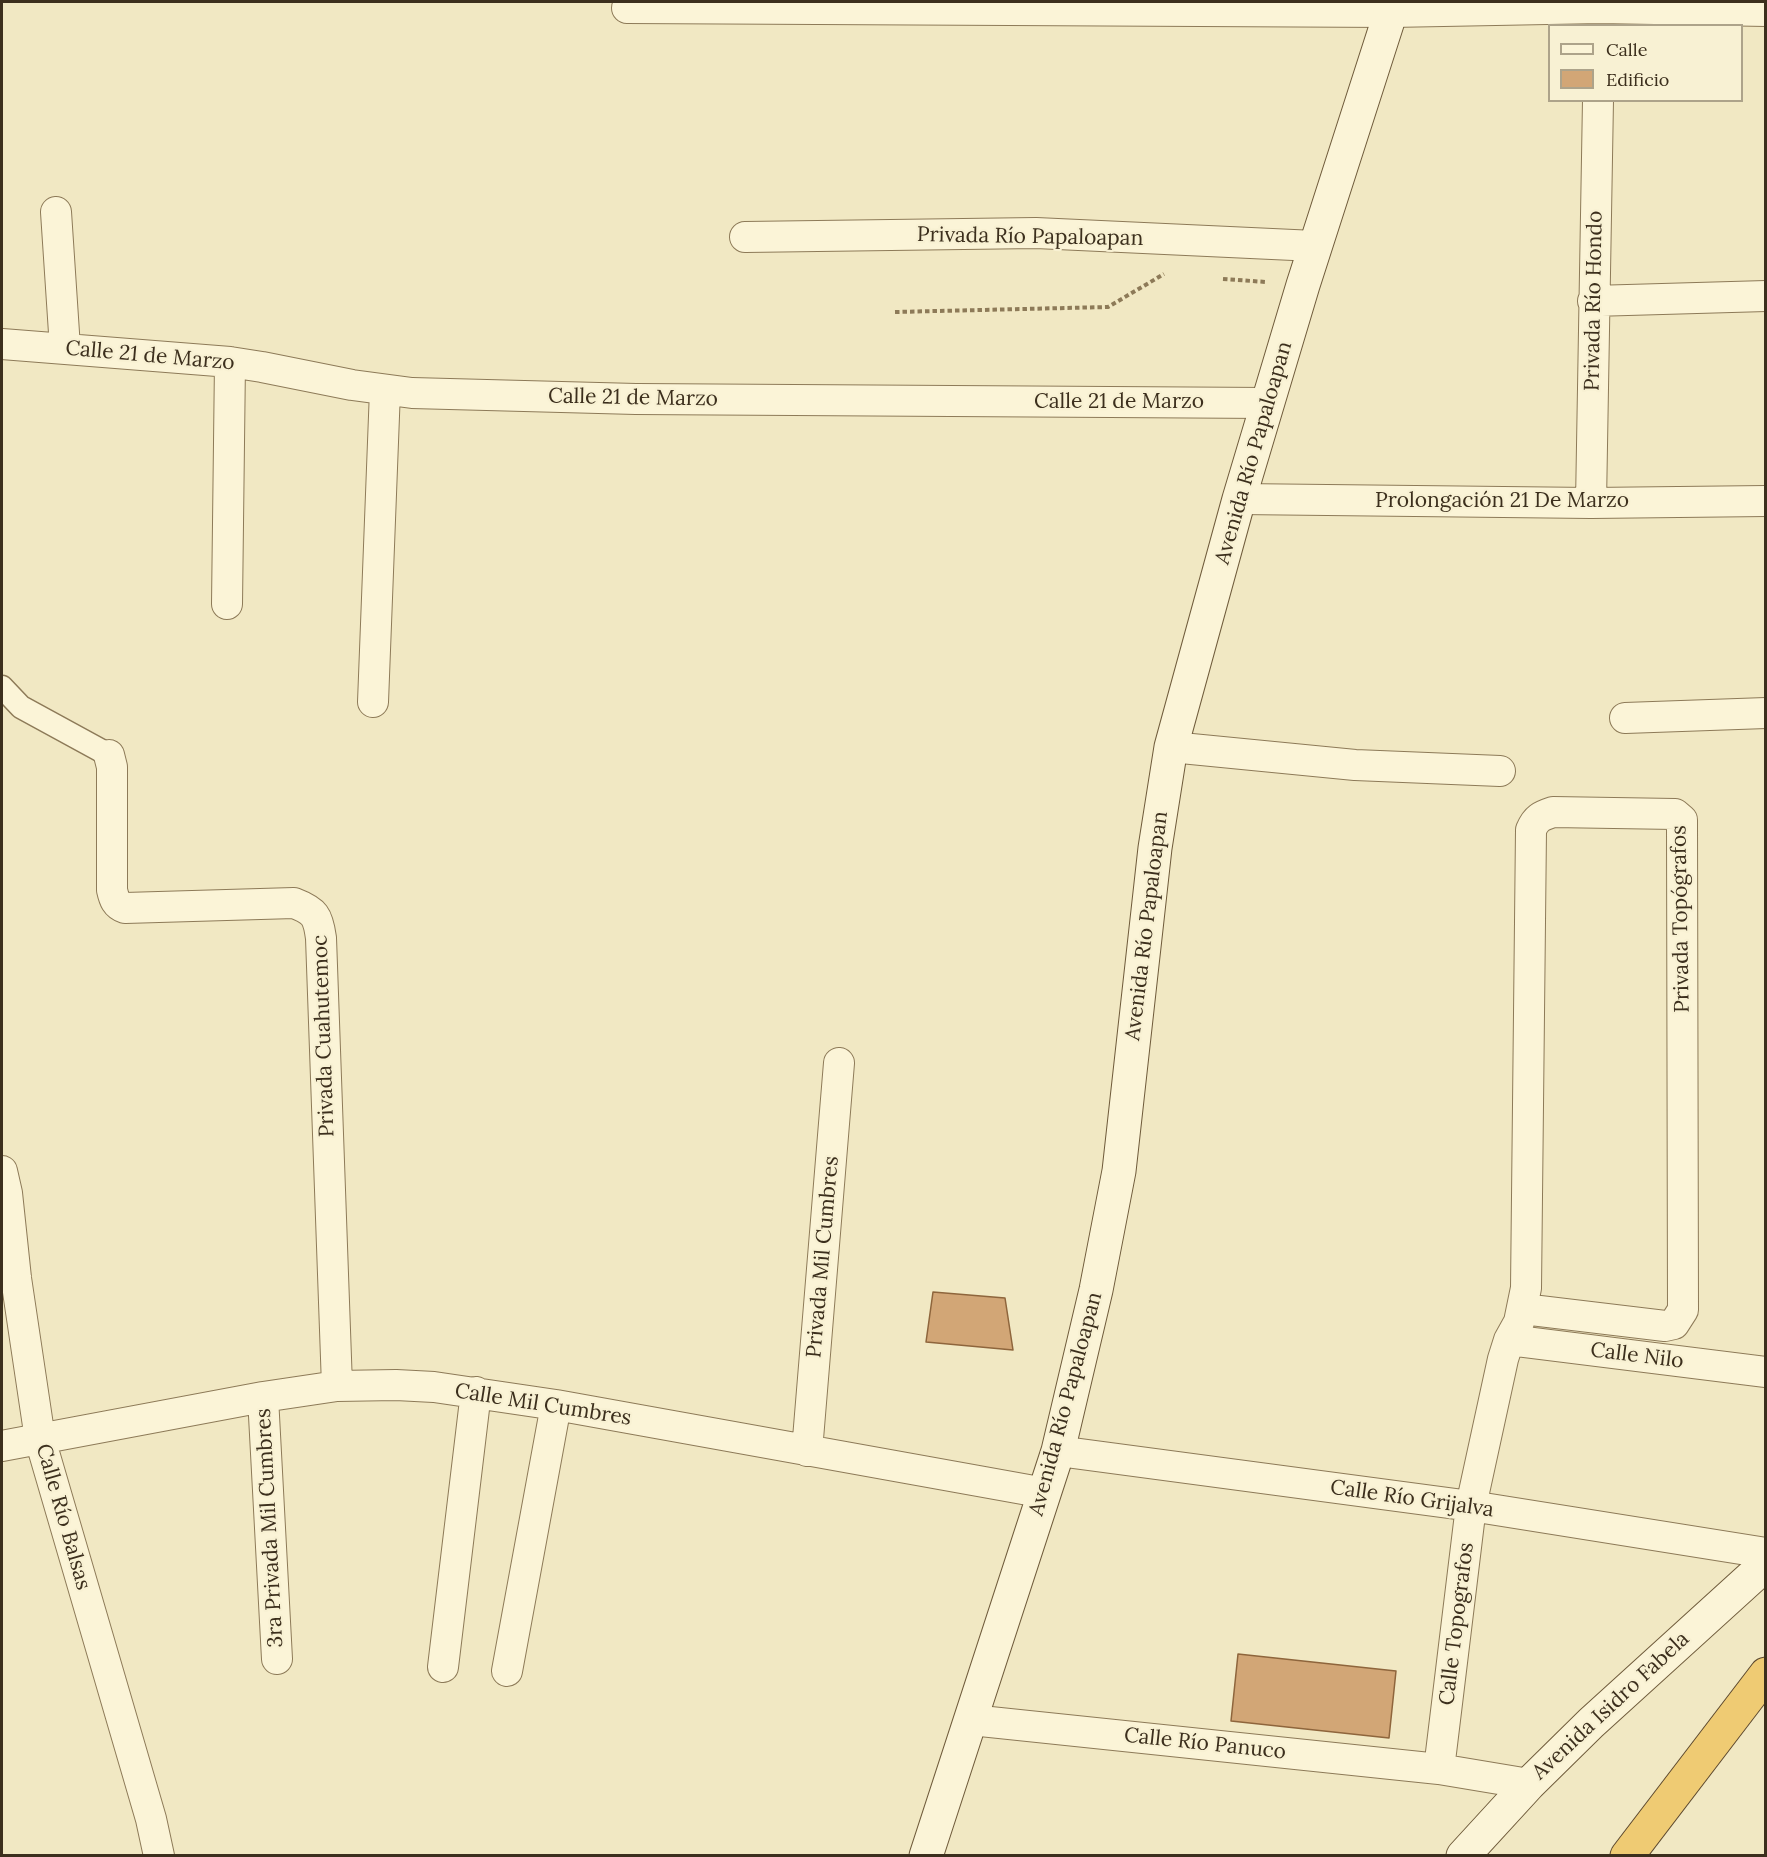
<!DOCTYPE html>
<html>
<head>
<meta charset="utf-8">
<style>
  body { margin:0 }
  #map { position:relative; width:1767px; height:1857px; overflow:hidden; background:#f1e8c3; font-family:Lora,serif }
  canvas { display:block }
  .frame { position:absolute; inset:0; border:3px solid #3c2f1d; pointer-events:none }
  .legend { position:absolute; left:1548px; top:24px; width:195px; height:78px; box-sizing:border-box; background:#f8f1d3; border:2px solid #ada38a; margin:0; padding:8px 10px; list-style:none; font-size:18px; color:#3c2f1d }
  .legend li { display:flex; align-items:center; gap:12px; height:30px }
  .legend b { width:30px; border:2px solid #ada38a }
</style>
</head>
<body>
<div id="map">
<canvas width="1767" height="1857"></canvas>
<div class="frame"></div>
<ul class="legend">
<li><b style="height:8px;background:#fbf4d7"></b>Calle</li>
<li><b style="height:16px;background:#d2a676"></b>Edificio</li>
</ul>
</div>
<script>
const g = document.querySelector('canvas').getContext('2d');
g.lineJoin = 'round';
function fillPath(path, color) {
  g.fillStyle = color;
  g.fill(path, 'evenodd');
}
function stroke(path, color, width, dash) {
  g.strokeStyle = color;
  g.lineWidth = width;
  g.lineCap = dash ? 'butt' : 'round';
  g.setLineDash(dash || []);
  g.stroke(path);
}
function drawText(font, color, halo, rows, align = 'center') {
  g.font = font + ' Lora,serif';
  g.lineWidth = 4.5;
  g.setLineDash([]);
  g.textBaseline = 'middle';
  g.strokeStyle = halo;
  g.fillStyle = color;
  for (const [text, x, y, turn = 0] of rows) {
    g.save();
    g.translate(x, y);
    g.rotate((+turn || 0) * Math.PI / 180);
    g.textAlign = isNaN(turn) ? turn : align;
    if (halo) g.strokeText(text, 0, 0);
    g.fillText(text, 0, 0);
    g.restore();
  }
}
const building = new Path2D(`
  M933,1292l72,6 8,52 -87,-8z
  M1238,1654l158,17 -7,67 -158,-17z`);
fillPath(building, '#d2a676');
stroke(building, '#8e653c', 1.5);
const pedestrian = new Path2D(`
  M2,687l19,20 88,48`);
const minor = new Path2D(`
  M627,8l764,4 209,-4 166,3
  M56,212l9,136
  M745,237l291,-4 279,13
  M1593,301l173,-5
  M2,344l228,18 32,5 90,18 60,8 224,6 632,4
  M1239,499l352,4 175,-2
  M1591,503l7,-403
  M227,604l3,-242
  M373,702l12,-312
  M1625,718l141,-5
  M1171,747l184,18 145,6
  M109,755l3,12v123c2,9 4,15 13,18l169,-5c21,8 24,13 27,35l16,448
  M2,1171l5,22 9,85 24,161 111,380 8,37
  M1509,1340l257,32
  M263,1397l14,262
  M2,1446l261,-49 74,-11 59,-1 38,2 122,18 489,88
  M807,1451l32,-388
  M1058,1451l413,55 295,47
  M443,1667l33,-275
  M507,1671l49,-266
  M971,1720l468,49 90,15
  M1439,1769l32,-263 32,-147 6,-19 10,-18 7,-34 5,-458c5,-12 10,-14 22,-18l122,2 7,6v4l1,486 -9,14 -9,2 -142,-17`);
const secondary = new Path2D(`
  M926,1856l132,-405 38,-161 23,-119 36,-323 16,-101 68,-248 64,-214 91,-283
  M1463,1856l66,-72 62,-61 175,-159`);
const trunk = new Path2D(`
  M1627,1856l139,-182`);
stroke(pedestrian, '#8d7a58', 25);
stroke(minor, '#8d7a58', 32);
stroke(secondary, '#6f5b3b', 35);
stroke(trunk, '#5b472d', 35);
stroke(new Path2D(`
  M1223,279l43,3
  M895,312l213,-5 56,-33`), '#8d7a58', 4, [4.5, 3]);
stroke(pedestrian, '#fbf4d7', 22);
stroke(minor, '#fbf4d7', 30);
stroke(secondary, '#fbf4d7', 33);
stroke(trunk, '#efcb73', 33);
drawText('21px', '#3c2f1d', '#f8f1d3', [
  ["Privada Río Papaloapan",1030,237,1],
  ["Privada Río Hondo",1594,301,-89],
  ["Calle 21 de Marzo",150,356,5],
  ["Calle 21 de Marzo",633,398,1],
  ["Calle 21 de Marzo",1119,402],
  ["Avenida Río Papaloapan",1254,453,-74],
  ["Prolongación 21 De Marzo",1502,501],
  ["Privada Topógrafos",1681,919,-91],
  ["Avenida Río Papaloapan",1147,926,-83],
  ["Privada Cuahutemoc",324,1036,-92],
  ["Privada Mil Cumbres",823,1257,-85],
  ["Calle Nilo",1637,1356,7],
  ["Avenida Río Papaloapan",1066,1404,-75],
  ["Calle Mil Cumbres",543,1405,9],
  ["Calle Río Grijalva",1412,1499,8],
  ["Calle Río Balsas",63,1517,74],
  ["3ra Privada Mil Cumbres",270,1528,-93],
  ["Calle Topografos",1457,1624,-83],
  ["Avenida Isidro Fabela",1611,1706,-43],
  ["Calle Río Panuco",1205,1744,6]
]);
</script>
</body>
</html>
